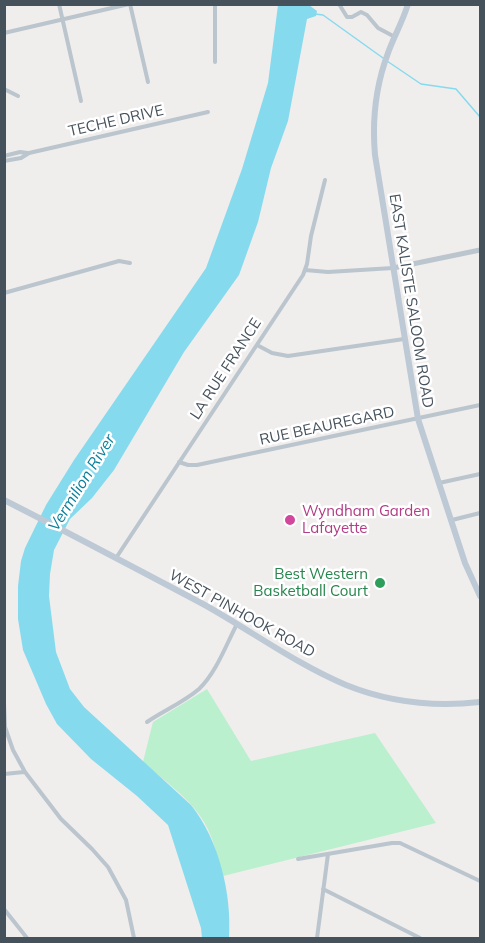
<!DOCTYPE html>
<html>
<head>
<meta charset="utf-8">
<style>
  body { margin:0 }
  #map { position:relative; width:485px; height:943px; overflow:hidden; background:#f0eded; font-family:Mulish,sans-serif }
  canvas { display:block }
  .frame { position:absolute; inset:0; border:6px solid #45515b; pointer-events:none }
</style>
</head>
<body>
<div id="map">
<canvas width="485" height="943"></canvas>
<div class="frame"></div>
</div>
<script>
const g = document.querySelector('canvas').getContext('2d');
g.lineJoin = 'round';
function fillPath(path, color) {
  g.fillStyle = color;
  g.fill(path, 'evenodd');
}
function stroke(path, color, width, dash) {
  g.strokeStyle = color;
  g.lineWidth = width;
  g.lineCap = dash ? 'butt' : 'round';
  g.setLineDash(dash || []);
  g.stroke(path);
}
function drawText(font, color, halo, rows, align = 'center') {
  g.font = font + ' Mulish,sans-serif';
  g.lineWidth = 5;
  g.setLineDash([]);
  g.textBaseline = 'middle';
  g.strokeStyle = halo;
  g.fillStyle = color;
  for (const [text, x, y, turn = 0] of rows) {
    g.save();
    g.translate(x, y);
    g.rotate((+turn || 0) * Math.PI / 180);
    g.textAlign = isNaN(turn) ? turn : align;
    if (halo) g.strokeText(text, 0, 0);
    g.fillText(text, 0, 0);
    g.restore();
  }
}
fillPath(new Path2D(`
  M207,689l44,72 124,-28 61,90 -213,53c-6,-18 -9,-38 -19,-54 -14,-24 -41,-42 -61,-60l10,-40z`), '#baf0ce');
fillPath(new Path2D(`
  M278,5h31l8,6 -1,5 -9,3 -19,102 -17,47 -13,54 -19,53 -55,77 -70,118 -22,28 -22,21 -16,31 -4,24 -1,22 7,56 14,37 14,18 107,98c28,35 41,89 38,133h-27l-1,-10 -33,-103 -31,-29 -46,-37 -34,-35 -11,-20 -23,-54 -5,-31v-33l3,-25 4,-13 21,-43 28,-45 132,-192 36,-99 26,-86z`), '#86daee');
stroke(new Path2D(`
  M315,14l8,1 60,43
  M387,61l34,23 35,5 24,28`), '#86daee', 1.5);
stroke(new Path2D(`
  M59,4l22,97
  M130,4l18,78
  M339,4l8,13h5l9,-5 6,3 11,13 17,9
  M4,33l125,-29
  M215,62v-58
  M4,89l14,7
  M4,156l16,-4 8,1
  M4,161l17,-3 8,-5 179,-41
  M305,270l23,2 65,-4
  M4,293l115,-32 11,2
  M257,345l15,8 16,3 116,-17
  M179,462l9,3h9l283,-60
  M439,483l41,-9
  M452,520l28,-7
  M116,558l187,-283 4,-11 4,-28 14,-56
  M4,703l1,24 8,23 12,22 36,47 31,30 16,18 18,33 8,38
  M147,722c16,-11 37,-20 52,-33 17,-16 27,-44 38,-65
  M4,774l20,-2
  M298,859l94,-16h8l80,38
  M323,889l97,49
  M4,909l23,29
  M317,938l11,-84`), '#bbc5cd', 4);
stroke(new Path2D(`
  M393,268l87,-18`), '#bbc5cd', 5);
stroke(new Path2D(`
  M408,4c-5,17 -14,32 -20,49 -12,32 -16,68 -13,102l43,264 47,144 15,33
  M4,500c67,34 133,69 199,104 47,26 93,60 143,81 42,17 89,22 134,17`), '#bdc9d5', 6);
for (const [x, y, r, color] of [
  [290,520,6,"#d1479c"],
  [380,583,6,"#2e9e5b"]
]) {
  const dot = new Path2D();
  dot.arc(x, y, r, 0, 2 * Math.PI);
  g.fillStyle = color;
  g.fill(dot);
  stroke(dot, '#fff', 2);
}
drawText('15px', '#45515b', '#fff', [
  ["TECHE DRIVE",116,121,-13],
  ["EAST KALISTE SALOOM ROAD",411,301,81],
  ["LA RUE FRANCE",226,369,-57],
  ["RUE BEAUREGARD",327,426,-12],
  ["WEST PINHOOK ROAD",242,614,29]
]);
drawText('15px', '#b23c85', '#fff', [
  ["Wyndham Garden",302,511],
  ["Lafayette",302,528]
], 'left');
drawText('15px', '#27864d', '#fff', [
  ["Best Western",368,574],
  ["Basketball Court",368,591]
], 'right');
drawText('italic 16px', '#0a809c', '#fff', [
  ["Vermilion River",82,483,-58]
]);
</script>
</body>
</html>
